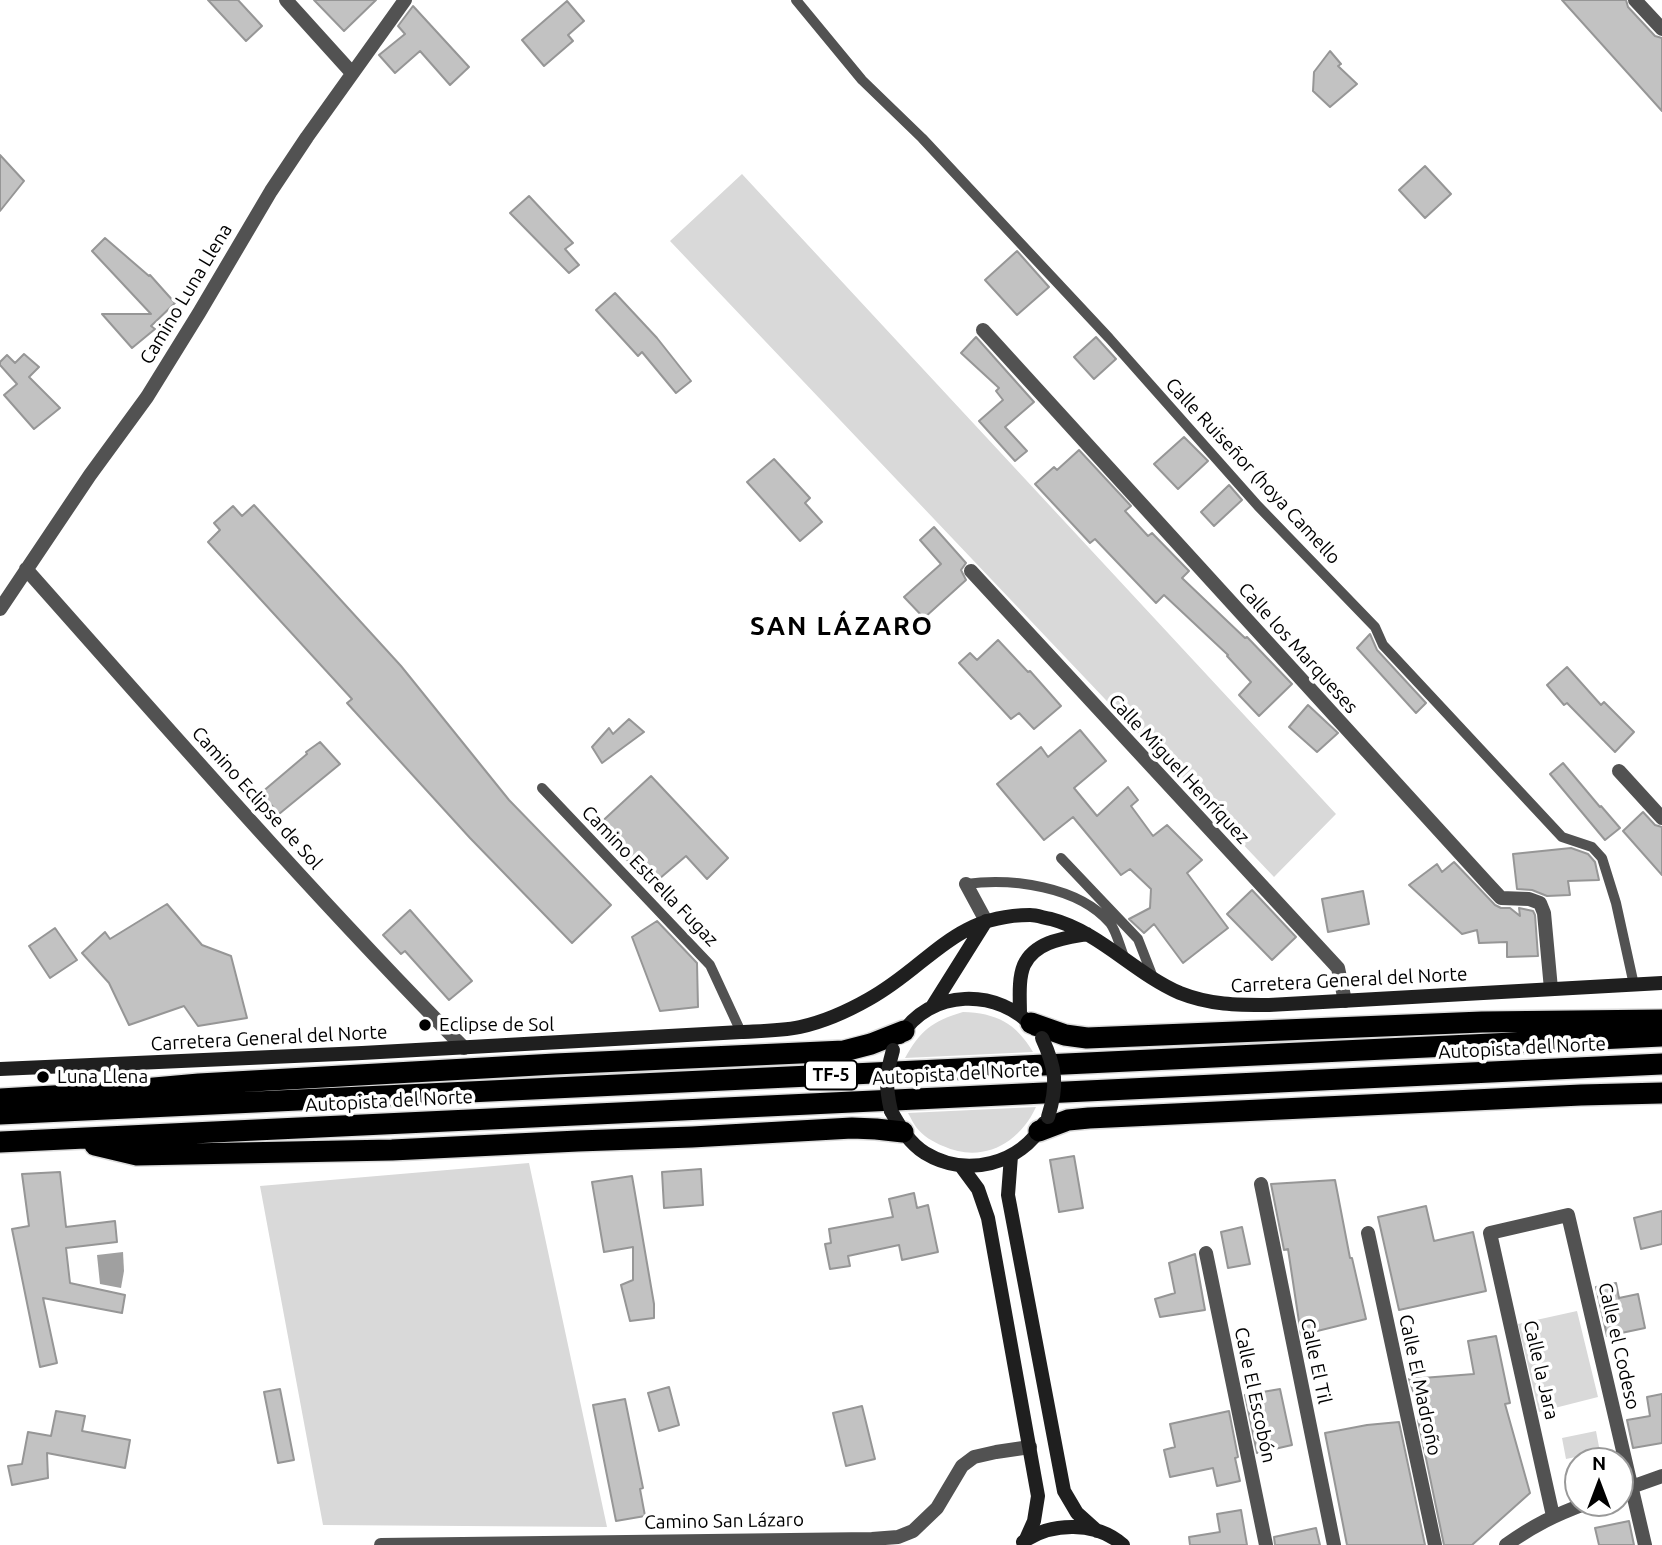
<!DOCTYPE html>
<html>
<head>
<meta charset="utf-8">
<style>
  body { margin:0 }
  #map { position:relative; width:1662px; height:1545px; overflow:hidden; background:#fff; font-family:Ubuntu,sans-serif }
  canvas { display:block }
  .north { position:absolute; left:1564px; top:1447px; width:70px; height:70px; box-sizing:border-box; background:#fff; border:2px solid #999; border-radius:50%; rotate:0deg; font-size:19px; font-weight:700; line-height:28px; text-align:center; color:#000 }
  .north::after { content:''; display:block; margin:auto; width:24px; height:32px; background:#000; clip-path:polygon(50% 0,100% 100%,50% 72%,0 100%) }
</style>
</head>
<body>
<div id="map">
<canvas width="1662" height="1545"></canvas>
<div class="north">N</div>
</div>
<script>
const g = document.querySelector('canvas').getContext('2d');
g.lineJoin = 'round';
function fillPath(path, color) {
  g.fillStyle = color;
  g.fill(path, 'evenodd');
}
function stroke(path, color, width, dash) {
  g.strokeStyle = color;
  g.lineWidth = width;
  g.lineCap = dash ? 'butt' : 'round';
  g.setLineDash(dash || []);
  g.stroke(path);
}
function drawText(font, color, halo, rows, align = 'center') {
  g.font = font + ' Ubuntu,sans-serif';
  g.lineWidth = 7;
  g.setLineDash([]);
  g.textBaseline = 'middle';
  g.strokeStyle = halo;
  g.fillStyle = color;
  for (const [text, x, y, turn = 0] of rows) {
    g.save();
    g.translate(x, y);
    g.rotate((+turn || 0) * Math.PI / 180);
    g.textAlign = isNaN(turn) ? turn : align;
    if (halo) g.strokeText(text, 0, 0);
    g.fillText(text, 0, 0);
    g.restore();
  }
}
fillPath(new Path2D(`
  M742,174l594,640 -62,63 -604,-636z
  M963,1012c33,1 53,11 70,40l-128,6c15,-27 27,-37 58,-46z
  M1036,1107c-17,37 -54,57 -93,39 -10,-4 -20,-10 -27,-19 -3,-4 -5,-9 -8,-14z
  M529,1163l78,364 -284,-2 -63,-339z
  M1577,1311l21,86 -59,15 -21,-88z
  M1596,1431l4,21 -34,7 -4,-21z`), '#d9d9d9');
fillPath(new Path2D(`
  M123,1252l1,19 -3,17 -21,-4 -3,-29z`), '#a0a0a0');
const building = new Path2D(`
  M208,0h30l24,26 -16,15z
  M314,0h62l-32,31z
  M1562,0h64l2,7 27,29 7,2v73z
  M567,1l17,20 -16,14 5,6 -29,25 -22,-26z
  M413,6l56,61 -19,18 -30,-34 -25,22 -16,-18 26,-21 -7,-8z
  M1330,51l11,13 -3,2 19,18 -27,23 -17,-16 1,-19z
  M0,155l24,26 -24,30z
  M1425,166l26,28 -26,24 -26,-28z
  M529,196l44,47 -8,6 14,16 -10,8 -59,-60z
  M105,238l44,38 1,-1 25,28 -24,23 4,3 -23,19 -30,-34h49l-59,-63z
  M1017,251l32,36 -32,28 -32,-35z
  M615,293l42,45 34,43 -15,12 -34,-41 -4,4 -42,-46z
  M976,337l58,65 -29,25 22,24 -12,10 -36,-40 24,-21 -7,-9 3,-3 -38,-35z
  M1096,337l20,22 -22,20 -20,-22z
  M24,354l15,13 -10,10 31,31 -26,21 -30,-34 13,-11 -17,-19v-3l7,-7 8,8z
  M1184,437l24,24 -30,28 -24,-25z
  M1079,450l52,56 -6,5 23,25 4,-3 37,38 -7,7 63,60 2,-1 45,47 -33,32 -20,-21 12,-13 -24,-26 1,-1 -64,-60 -8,8 -61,-64 -5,4 -55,-59 19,-17 3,3z
  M774,459l36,39 -5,5 17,19 -22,19 -53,-59z
  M1229,485l13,15 -28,26 -13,-14z
  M254,505l147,161 108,134 102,105 -39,38 -102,-105 -123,-135 5,-4 -144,-157 12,-12 -6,-7 19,-17 9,10z
  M934,527l32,36 -5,7 5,10 -42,38 -20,-21 37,-33 -21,-24z
  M1370,634l7,16 49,53 -10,10 -59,-65z
  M998,640l30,32 2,-1 31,35 -27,23 -15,-16 -8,6 -52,-56 11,-10 7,7z
  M1567,667l34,38 3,-3 30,30 -19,20 -48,-49 -3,2 -17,-20z
  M1308,705l30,28 -21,19 -28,-25z
  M629,719l15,13 -42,31 -10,-16 17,-19 4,6z
  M1080,730l26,31 -32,27 23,28 31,-29 10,13 -7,6 22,30 14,-11 35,35 -15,13 41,55 -45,35 -29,-39 -10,9 -15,-14 21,-11 1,-19 -21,-20 -9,6 -48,-58 -29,23 -47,-56 44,-37 7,10z
  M320,742l20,22 -61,50 -18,-21 46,-39 -1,-2z
  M1563,763l37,44 1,-1 19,22 -15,12 -55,-66z
  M651,776l77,82 -21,21 -21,-23 -34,29 -57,-57z
  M1643,812l12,13 7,2v48l-39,-44z
  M1571,848l17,6 7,8 4,18 -31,1 2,14 -23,1 -15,-6 -15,-1 -4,-35z
  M1454,862l41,43 6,3h9l10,8 -1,-8 14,3 2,4 3,41 -31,1v-15l-28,1 -2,-13 -15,4 -53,-49 28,-21 5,8z
  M1252,890l44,47 -24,23 -45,-46z
  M1363,891l6,33 -41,8 -6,-33z
  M167,904l35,41 29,11 16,62 -49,8 -14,-20 -55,19 -20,-42 -27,-30 23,-21 5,7z
  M410,910l62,71 -23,19 -44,-49 -4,3 -18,-19z
  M657,921l40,42 1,44 -38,4 -28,-74z
  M55,928l22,32 -27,18 -21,-32z
  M1074,1156l9,52 -24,4 -9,-52z
  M701,1169l2,36 -39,3 -2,-36z
  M60,1172l6,55 49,-6 2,21 -51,6 4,35 55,12 -3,18 -79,-15 14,65 -17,4 -28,-138 17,-3 -7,-52z
  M632,1176l22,128v14l-24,3 -9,-36 12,-5v-33l-29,5 -12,-70z
  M1335,1180l15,78h2l14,61 -65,16 -13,-86 -4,1 -13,-66z
  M914,1193l3,15 11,-3 10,47 -36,8 -3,-15 -51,11 2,10 -20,3 -5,-25 6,-1 -2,-14 64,-12 -4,-18z
  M1426,1206l8,35 39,-9 13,59 -87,19 -21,-93z
  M1662,1211v33l-21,5 -7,-31z
  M1242,1227l8,37 -22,4 -7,-36z
  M1195,1254l10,56 -45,7 -5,-18 20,-6 -6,-30z
  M1616,1283l3,15 19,-4 7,34 -38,8 -11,-49z
  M1496,1336l14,67 -5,1 25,89 -58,52h-28l-26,-125 4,-1 -13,-40 65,-5 -6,-33z
  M669,1387l10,38 -20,6 -11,-38z
  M280,1389l14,71 -16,3 -14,-71z
  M1280,1389l12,56 -35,8 -12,-58z
  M1662,1394v49l-29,5 -6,-28 23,-4 -3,-19z
  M625,1399l18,89 -3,1 5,27 -29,5 -23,-116z
  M862,1406l13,53 -29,7 -13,-53z
  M56,1411l29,5 -3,15 48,9 -5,28 -78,-15 1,25 -36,7 -4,-19 14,-2 6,-32 23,4z
  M1229,1411l9,46 -3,1 5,23 -23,5 -4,-18 -43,9 -6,-27 11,-3 -5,-23z
  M1399,1422l26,123h-78l-22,-112 42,-8z
  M1241,1510l6,35h-57l-1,-8 31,-5 -3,-18z
  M1629,1521l5,24h-35l-4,-17z
  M1316,1528l4,17h-45l-1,-8z`);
fillPath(building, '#c2c2c2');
stroke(building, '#969696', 2);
const highway = new Path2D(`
  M1031,1023l34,12 22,3 395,-16 180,-2
  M0,1099l87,-5 112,-10 356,-20 289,-13 27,-7 33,-13
  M0,1114l1662,-78
  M1039,1131l29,-11 21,-2 492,-23 81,-2
  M0,1142l1662,-78
  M95,1145l42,10 255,-5 186,-9 114,-4 160,-9 24,1 27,3`);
stroke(highway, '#dbdbdb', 24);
stroke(new Path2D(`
  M796,0l66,80 60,58 187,200 149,168 117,121 8,18 179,192 30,10 10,11 14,45 18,82
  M542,788l168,177 31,67
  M1061,858l77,81 16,41
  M966,884c46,-6 112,2 144,39 7,9 10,25 15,36`), '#525252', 10);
stroke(new Path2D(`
  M286,0l66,73
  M1635,0l27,29
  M983,330l504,553 14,15 28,1 11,4 4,10 7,76
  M26,569c144,162 286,325 438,479
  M971,571l367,397 7,33
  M0,609l90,-134 57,-78 52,-84 72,-122 36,-54 98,-137
  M1619,771l43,47
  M966,884l20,37
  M1261,1184l73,361
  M1368,1233l67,312
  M1206,1253l60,292
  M1620,1491l42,-15
  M1553,1516l-63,-283 78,-18 77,330
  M381,1545l491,-6 26,-2 15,-6 24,-23 25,-42 12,-9 22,-5 34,-5
  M1506,1545c28,-20 49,-30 81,-42`), '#525252', 14);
stroke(new Path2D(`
  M932,1007l54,-86
  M1020,1015c0,-16 -2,-36 4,-50 11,-24 41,-27 63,-31
  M900,1037c29,-49 99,-50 135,-8
  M0,1069l362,-16 379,-21c19,-1 40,-1 59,-5 23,-5 48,-16 69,-28 60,-33 84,-84 161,-84 7,0 14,3 21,4 49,13 83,54 129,74 30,12 57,12 89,12l393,-22
  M891,1111c9,16 18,32 34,42 41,25 95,12 119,-30
  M1011,1156l-3,39 56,296 13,22 20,18
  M961,1166l17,23 10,29 50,278 -4,25 -8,18
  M1023,1542c28,-20 73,-21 100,3`), '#1f1f1f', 14);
stroke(highway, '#000', 21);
stroke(new Path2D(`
  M1042,1038c14,30 16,48 6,79
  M891,1111c-6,-26 -5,-36 2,-61`), '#1f1f1f', 14);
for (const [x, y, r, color] of [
  [425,1025,7,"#000"],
  [43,1077,7,"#000"]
]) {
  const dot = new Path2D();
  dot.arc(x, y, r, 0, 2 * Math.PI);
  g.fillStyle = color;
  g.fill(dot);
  stroke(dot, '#fff', 2.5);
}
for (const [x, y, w] of [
  [831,1075,52]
]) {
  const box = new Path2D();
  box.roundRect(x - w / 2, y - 14.5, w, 29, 5);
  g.fillStyle = '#fff';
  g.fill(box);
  stroke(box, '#000', 2);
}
drawText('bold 18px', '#000', null, [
  ["TF-5",831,1075]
]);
drawText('19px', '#000', '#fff', [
  ["Camino Luna Llena",186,294,-59],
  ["Calle Ruiseñor (hoya Camello",1253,471,47],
  ["Calle los Marqueses",1298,648,48],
  ["Calle Miguel Henríquez",1179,769,47],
  ["Camino Eclipse de Sol",257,798,48],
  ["Camino Estrella Fugaz",650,876,46],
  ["Carretera General del Norte",1349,980,-3],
  ["Carretera General del Norte",269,1038,-3],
  ["Autopista del Norte",1522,1048,-3],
  ["Autopista del Norte",956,1074,-3],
  ["Autopista del Norte",389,1101,-3],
  ["Calle el Codeso",1619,1346,77],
  ["Calle El Til",1316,1361,78],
  ["Calle la Jara",1541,1370,77],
  ["Calle El Madroño",1420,1385,78],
  ["Calle El Escobón",1255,1395,78],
  ["Camino San Lázaro",724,1521,-1]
]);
drawText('19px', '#000', '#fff', [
  ["Eclipse de Sol",439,1025],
  ["Luna Llena",57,1077]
], 'left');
g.letterSpacing = '2px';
drawText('bold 26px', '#000', '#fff', [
  ["SAN LÁZARO",842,626]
]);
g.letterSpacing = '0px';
</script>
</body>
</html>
